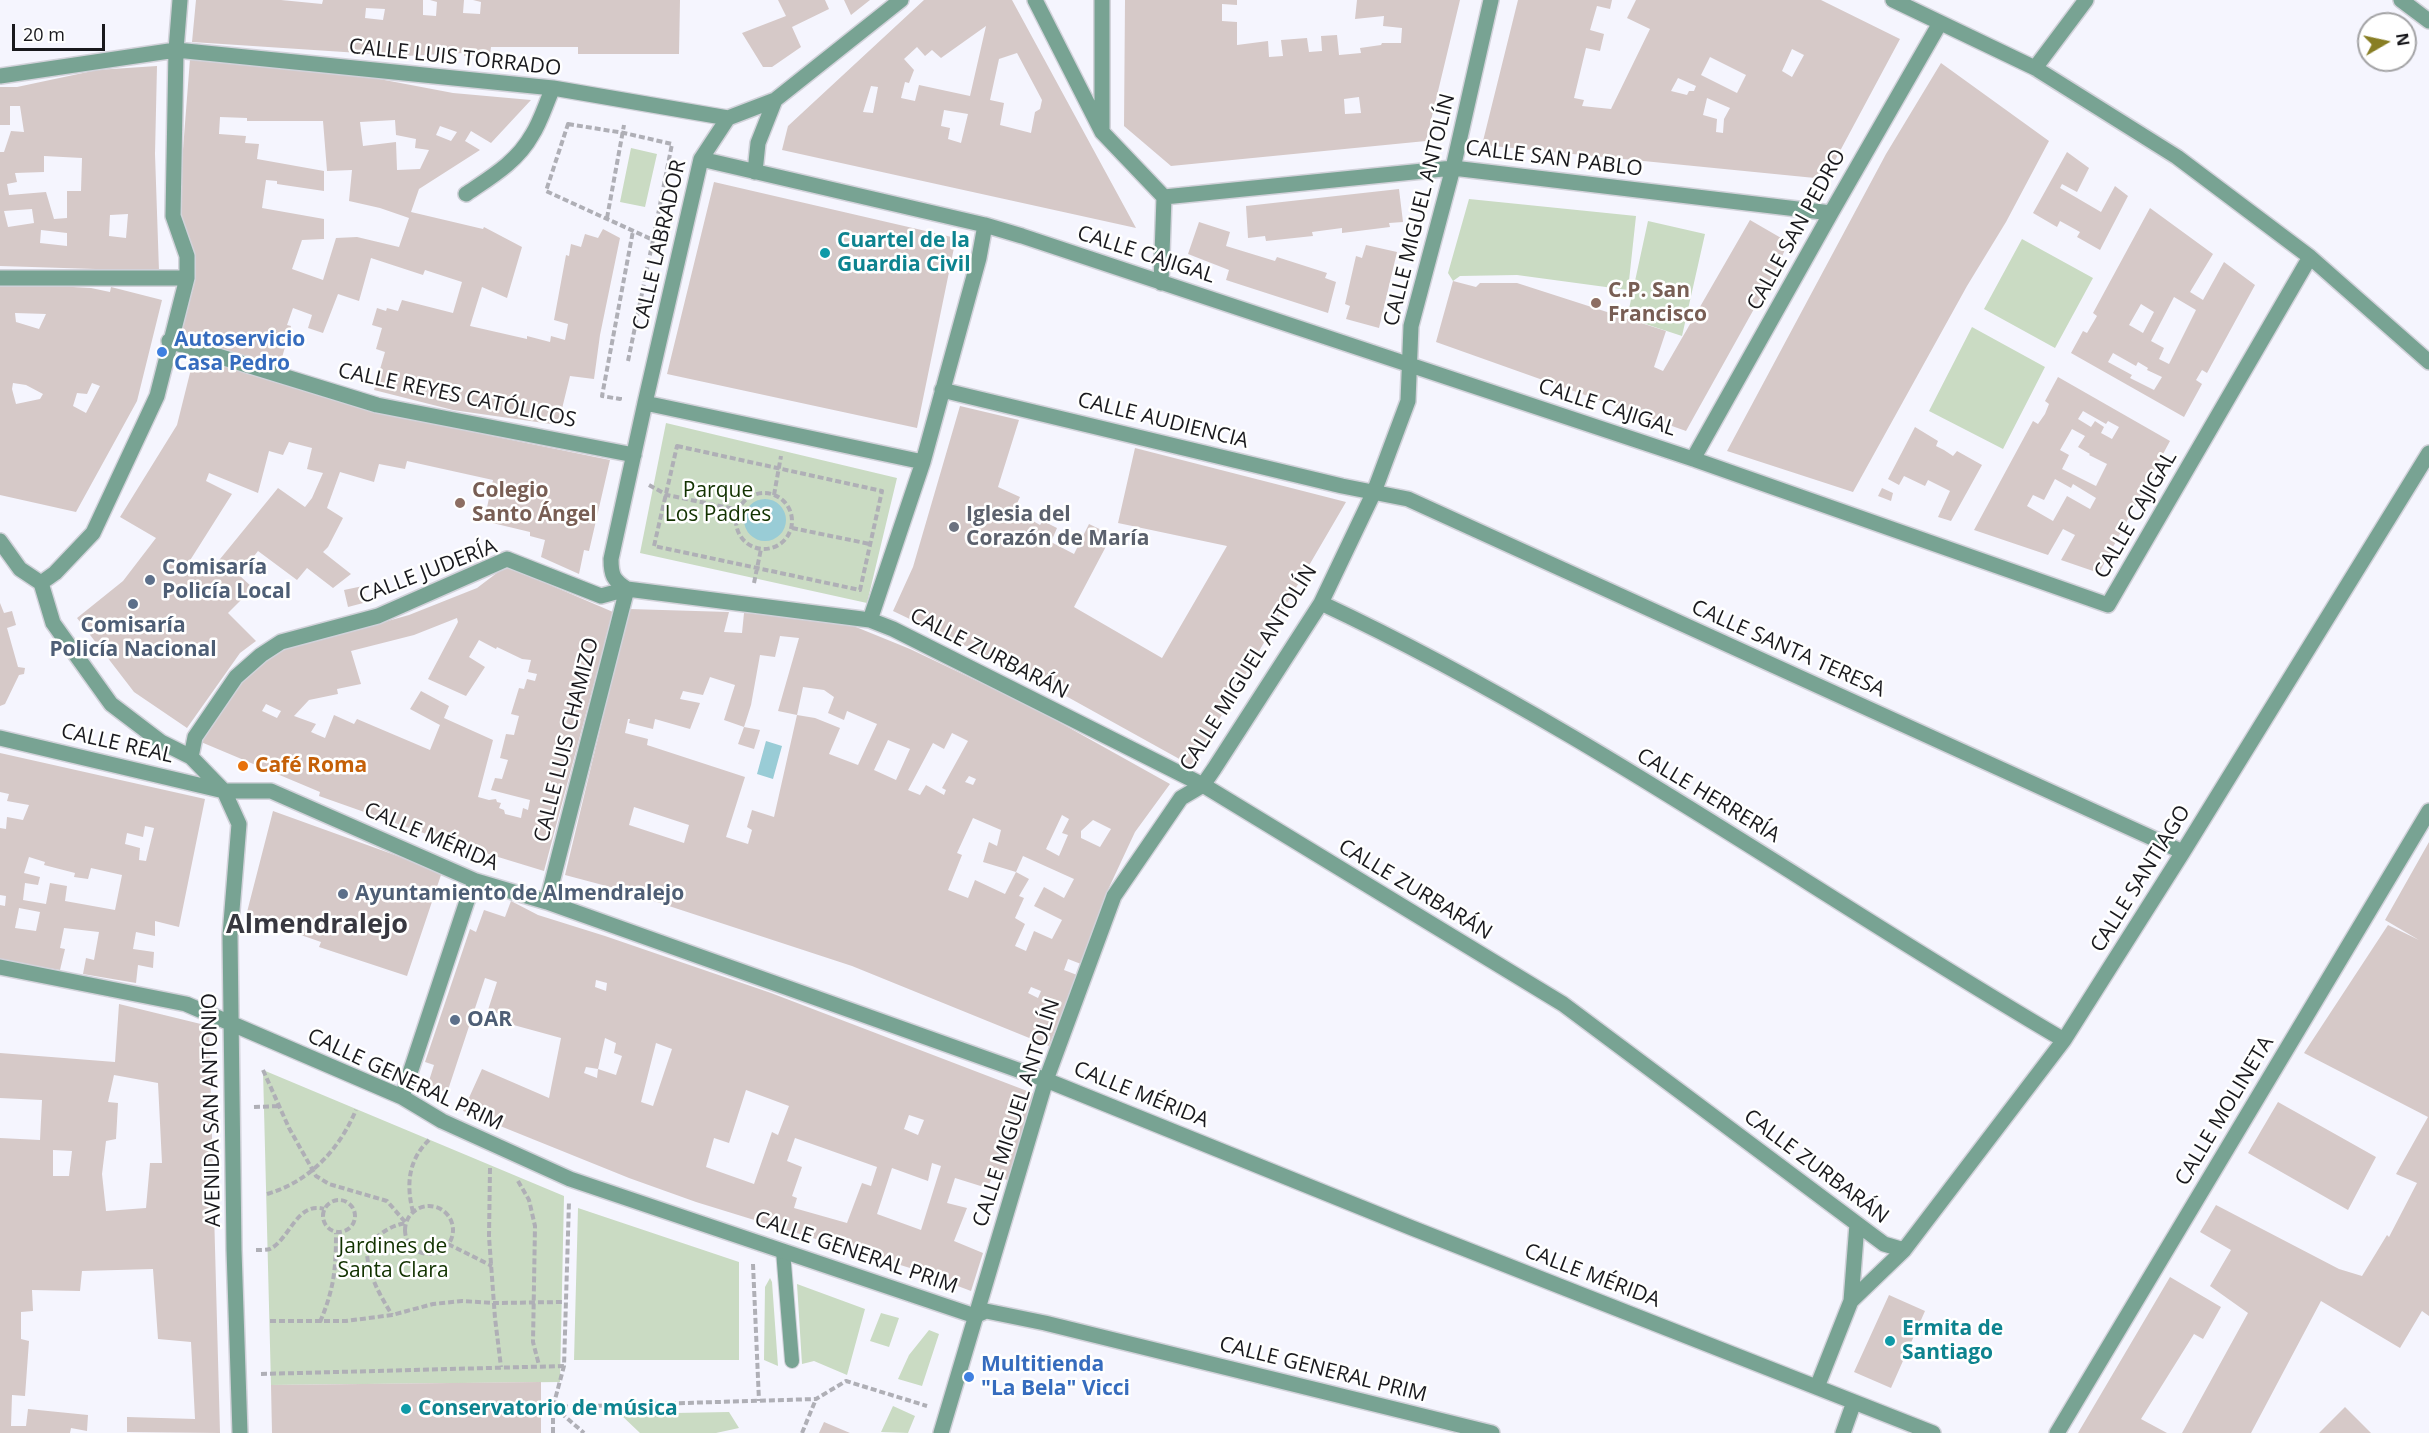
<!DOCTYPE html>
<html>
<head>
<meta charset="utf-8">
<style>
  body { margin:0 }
  #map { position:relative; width:2429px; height:1433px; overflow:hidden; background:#f5f5fe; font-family:"Open Sans",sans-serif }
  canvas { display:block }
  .north { position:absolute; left:2357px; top:12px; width:60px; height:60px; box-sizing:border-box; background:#fff; border:2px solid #a3a3a5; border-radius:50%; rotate:81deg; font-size:16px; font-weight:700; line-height:24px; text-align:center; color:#19191d }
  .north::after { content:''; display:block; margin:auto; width:21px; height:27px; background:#887e24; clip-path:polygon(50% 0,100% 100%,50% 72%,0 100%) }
  .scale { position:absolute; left:12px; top:24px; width:93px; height:27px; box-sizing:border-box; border:3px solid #19191d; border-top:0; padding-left:8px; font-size:18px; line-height:21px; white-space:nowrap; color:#19191d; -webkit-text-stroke:4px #fff; paint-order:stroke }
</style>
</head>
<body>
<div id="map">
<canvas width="2429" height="1433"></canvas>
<div class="north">N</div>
<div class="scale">20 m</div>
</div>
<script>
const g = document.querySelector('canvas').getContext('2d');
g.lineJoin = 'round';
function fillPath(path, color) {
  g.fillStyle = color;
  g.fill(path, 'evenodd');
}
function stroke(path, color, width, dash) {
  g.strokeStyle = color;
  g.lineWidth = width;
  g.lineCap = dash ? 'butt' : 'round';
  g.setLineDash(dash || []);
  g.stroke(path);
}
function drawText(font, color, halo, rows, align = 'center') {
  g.font = font + ' "Open Sans",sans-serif';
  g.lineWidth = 5;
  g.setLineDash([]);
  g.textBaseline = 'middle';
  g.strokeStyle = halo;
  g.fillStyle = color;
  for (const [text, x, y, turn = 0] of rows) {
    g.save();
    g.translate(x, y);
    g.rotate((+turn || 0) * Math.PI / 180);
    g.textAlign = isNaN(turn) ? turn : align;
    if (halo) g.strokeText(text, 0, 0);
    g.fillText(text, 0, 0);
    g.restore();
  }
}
fillPath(new Path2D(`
  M631,148l26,6 -12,53 -25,-5z
  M1469,199l167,17 -8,74 -111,-15 -57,1 -7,5 -5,-8z
  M1648,221l57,13 -23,102 -55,-18z
  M2022,239l71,39 -38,70 -71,-39z
  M1972,327l73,40 -42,82 -74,-38z
  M666,423l231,55 -30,125 -227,-50z
  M263,1070l301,126 -4,186 -289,3z
  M578,1208l161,54v98h-165z
  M770,1278l2,4 6,84 -14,-6 1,-73z
  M797,1284l68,25 -18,66 -33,-14 -12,3z
  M881,1313l18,5 -10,29 -19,-6z
  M929,1330l10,4 -17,52 -24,-7 11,-24z
  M893,1406l22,10 -7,17 -27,-1z
  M729,1412l10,16 -23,5h-76l-20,-19z`), '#cadbc3');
fillPath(new Path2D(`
  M744 520a21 21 0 1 1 42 0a21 21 0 1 1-42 0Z
  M766,741l16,5 -9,33 -16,-5z`), '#99ccd6');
fillPath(new Path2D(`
  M196,0h85l41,4 1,-4h100v15l13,1 1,-14 -7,-2h34l-1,13 17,1 1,-12 -8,-2h207l-1,54h-101v-7h-87l-1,8 -26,1v-3l-59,3 -213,-14zM366,8l19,1 -2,11 -18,-2z
  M778,0h47l4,9 -37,18 9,20 -29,20h-9l-21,-34 44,-17z
  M844,0h26l-19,15z
  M924,0h88l124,228 -354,-78 6,-24zM986,26l-16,70 -51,-11 -4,16 -14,-3 4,-16 4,1 5,-13 -10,-11 13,-12 8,9 7,-6 9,8zM1017,53l25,47 -2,9 -5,3 -4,21 -31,-8 4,-22 -14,-3 9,-41zM871,86l7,1 -5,26 -10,-1zM944,110l24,4 -7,29 -13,-4 2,-11 -9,-2z
  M1125,0h112v5l-15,-1v17l15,1v23l31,-4 1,16 14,-1 -2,-16 26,-2 2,14 13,-1 -1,-15 16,-1 2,20 22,-2 -1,-5 21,-3 1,-2h19l1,-15 -19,-2 1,-10 -29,3 2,-19h103l-34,141 -255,25 -47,-40zM1359,97l2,16 -16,1 -1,-15z
  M1518,0h94l-2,9 -13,-3 -7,24 14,4 -4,17 -14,-3 -12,50 10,2 -2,6 29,3 39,-80 -23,-11 9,-18h185l79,39 -75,140 -343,-34zM1792,49l12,6 -12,22 -10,-6zM1710,57l36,18 -9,18 -36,-18zM1678,78l18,8 -2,5h-5l-2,4 -16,-4zM1707,98l23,10 -6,11 -1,14 -7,-1 1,-13 -14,-4z
  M190,59l147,12 116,22 78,7 -40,43 -20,-12 -6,10 15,9 -61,39 -8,23 72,17 1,-2 38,20 -15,51 -25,-11 -12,39 57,13v-3l23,6 1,-6 14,4 3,-16 -14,-4 12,-65 3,1 2,-12 10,3 4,-13 13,4 5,-9 17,9 -20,97 -6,44 -24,-3 -12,49 -105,-15 -79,-20 11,-38 -9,-3 6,-21 -10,-3 5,-17 9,3 1,-3 11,3 4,-11 51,13 9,-31 -37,-12 -2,5 -52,-17 -12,43 -21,-7 -15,39 -15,-5 4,-13 -19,-7 -6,17 4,1 -12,42 -98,-33 12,-77 -15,-44zM220,117l27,1v3h76l4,50 25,-1 -3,31 31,7 29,10 -10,29 -42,-10 -21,1 -13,42 -31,-11 10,-29 22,-1v-20l-62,-11 4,-28 11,1v3l47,7v-20l-67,-12 2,-15 -14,-1 1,-7 -27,-2zM395,120l1,15 20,4 -1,9 14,2 -9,19 -23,1 -1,-28 -33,4 -3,-24zM440,126l17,6 -6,9 -15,-6z
  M1941,63l108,78 -43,81 -39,64 -114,206 -126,-41 159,-297z
  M157,66l-2,88 4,117 -159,-5v-114h4l7,-21 13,1 -4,-26h-10v19h-10v-38h17l80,-17zM44,156l38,2 -1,33h-14v27l-13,1 -8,-27 -37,3 -2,-11 10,-2 -2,-9 29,-1zM32,209l2,14 -26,4 -4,-16zM128,214l-2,24 -17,-2 1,-21zM41,230l26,3v13l-27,-3z
  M2067,152l22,16 -12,24 -15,-8 -2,4 41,24 14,-26 13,10 -28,54 -23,-13 3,-5 -20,-11 -3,6 -24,-14z
  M714,182l242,56 -39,190 -250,-54z
  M1399,189l4,33 -14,1 1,4 -48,6v-5l-30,4 1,4 -47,5 -1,-5 -17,2 -2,-32z
  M2150,208l63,46 -23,38 13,8 21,-38 31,23 -48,88 -5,-3 -6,10 6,4 -18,33 -113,-64 12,-22 4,2 10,-17 -4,-3zM2174,297l22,13 -27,54 -10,-5 5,-11 -13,-7zM2141,304l13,8 -11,21 -14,-8zM2113,353l23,13 2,-4 10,6 -1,2 15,7 -8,13 -24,-12 2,-3 -24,-13z
  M1750,220l38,22 -9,22 -93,167 -250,-89 17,-61 23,6 4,-4h37l149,48 -12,36 9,4z
  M1199,222l31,10 -4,14 49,15 2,-4 50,16 -2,5 11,4 -8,31 -102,-33 3,-10 -41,-16z
  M1366,245l31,7 -18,76 -33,-9 4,-13 -5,-2 11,-48 6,2z
  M0,283l91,5 19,4 1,-5 51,13 -25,101 -61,111 -76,-17zM15,313l31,1 -7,15 -23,-7zM13,383l13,2 17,9 -3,5 -24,5 -4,-15zM92,383l8,3 -14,27 -13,-7 4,-13 10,1z
  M194,357l200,59 216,44 -21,91 -5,-1 -5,24 -38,-17 4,-17 -15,-4v-4l-46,-11 9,-41 -86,-19 -2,8 -26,-5 -5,18 -34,-10 -13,36 16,10 -15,29 -5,5 28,22 -18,14 -26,-20 -10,12 -39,-29 -19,24 14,13 -25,25 28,28 -16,12 -53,75 -53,-36 -57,-74 46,-37 33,-43 -36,-21 57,-92zM289,442l23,6 -5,21 16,4 -11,25 -7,9 -27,-19 -71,87 -18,-13 43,-68 -26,-13 3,-8 49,20 11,-42 14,4z
  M2058,377l112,64 -71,132 -38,-13 14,-25 -12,-6 -15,26 -74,-25 59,-109 5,3 7,-10 4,-10 -4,-3zM2083,411l23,13 2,-3 11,6 -7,12 -11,-6 3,-6 -9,-6 -4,6 -13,-8zM2072,429l13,7 -7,11 12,7 -1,1 18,9 -11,22 -34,-17 7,-14 -9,-5zM2055,479l16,9 2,-4 23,14 -6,11 -23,-13 -14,25 -26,-15 6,-11 11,5z
  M960,406l59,14 -21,67 22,10 -6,13 26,15 3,-4 14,7 -6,14 23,12 15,-30 23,11 -38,72 88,51 65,-112 -109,-23 17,-75 211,54 -154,264 -155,-86 -144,-69 20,-44z
  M1915,427l23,14 -2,5 8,4 9,6 4,-5 25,14 -31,56 -13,-4 12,-26 -22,-11 -3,6 -21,-10 -5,9 -11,-6z
  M1882,488l11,5 -2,8 -13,-5z
  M506,566l107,46 -69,259 -95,-29 -130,-46 1,-4 -119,-50 37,-60 44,-34 62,-18 1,3 64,-18 68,-27zM457,618l1,4 -30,57 38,17 19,-29 -16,-10 10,-17 17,9 1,-2 25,12 9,1 -3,12 9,2 -2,7 -8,-2 -3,10 -5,-1 -8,26 8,2 -5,19 -8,-1 -6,24 8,2 -6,19 -7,-1 -4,12 39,10 -2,10 -5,-2 -2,10 -16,-4 -1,-4 -5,-2 2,-5 -4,-1 -1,-3 -7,1 -11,-3 15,-57 -49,-22 5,-12 -28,-15 -11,18 30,16 -10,25 -73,-31 -3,5 -20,-9 -9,23 -14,-6 5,-8 -22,-8 15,-16 29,-6 -1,-5 24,-5 -10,-33 63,-16zM266,704l15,7 -4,7 -15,-7z
  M363,586l4,16 -19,5 -4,-17z
  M0,603l4,10 8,-2 4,14 -9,3 11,39 7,1 -1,6 -5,1 -14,29 -5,2z
  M629,609l100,3 -5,20 18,1 2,-20 41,1 66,11 59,24 122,58 138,77 -35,48 -29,62 -25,70 -13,-5 -4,11 13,5 -28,71 -197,-80 -238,-78 -49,-13zM780,636l19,2 -21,73 19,4 6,-28 21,3 10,7 -6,16 16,7 3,-9 30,13 -19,41 -29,-11 11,-26 -25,-10 -18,-3 -23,102 -22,-7 -5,17 5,3 -4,14 -22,-7 19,-60 -98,-32 1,-6 -23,-6 3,-14h2l-1,4 24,6 2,-10 35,10 10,-26 -20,-4 3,-8 20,4 7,-18 25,8 -11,35 20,7 7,-22 9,-50 15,2zM952,733l16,8 -26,47 4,2 -2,5 -18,-10 -6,10 -12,-5 25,-47 11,6zM888,740l22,9 -14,31 -22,-10zM969,776l7,3 -3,6 -8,-3zM634,807l55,18 -5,18 -55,-18zM1062,815l7,4 -7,14 6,2 -9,21 -13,-7zM973,818l28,12 -4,16 -8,-4 -6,20 33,10 7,-16 51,23 -10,19 -20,-11 -10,19 28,14 -10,19 -18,-8 -8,20 -11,-5 10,-22 -10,-6 9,-20 -5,-2 10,-17 -13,-7 -11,22 -30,-14 -7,18 -20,-8 14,-35 -5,-2zM1093,820l18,9 -11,18 -19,-9v-7zM1031,987l10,4 -3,7 -10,-5z
  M744,727l16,3 -6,19 -16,-5z
  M0,753l205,46 -26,128 -24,-6v15l-19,-4 -3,17 21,3 -1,16 -15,-3 -2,18 -53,-9 3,-16 8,2 5,-28 -35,-4 -4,20 5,1 -5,21 -60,-10v-55l5,1 1,-10 -6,-1v-67l6,1 1,-12 16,3 6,-15 -22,-4 2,-7 -9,-2zM145,826l9,2 -8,33 -7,-1 1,-12 -15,-4 2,-11 16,4zM29,857l16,5 -1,3 31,8 -1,4 14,2 3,-11 31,7 -7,35 -50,-9 2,-15 -17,-3 -4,21 -23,-4 2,-17 13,2 2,-8 -16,-4zM19,908l21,4 -4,19 -21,-3z
  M273,811l169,61 -35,104 -88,-29 2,-5 -75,-26z
  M2429,842v474l-7,-5 -22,37 -79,-47 -70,132h-69l66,-120 -38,-27 21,-36 -31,-18 16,-27 123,64 23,7 25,-41 2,2 28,-54 -21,-9 32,-57 -124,-64 84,-128 31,15 -34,-20z
  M511,901l27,14 67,21 166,57 264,101 -28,86 -13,-6 -7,14 -32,-10 -8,25 20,5 -13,33 29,12 -12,38 -61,-23 -214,-66 -67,-24 -166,-67 19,-42 67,29 12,-60 -62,-17 1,-7 -12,-4 9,-28 -12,-4 -38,115 -19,-9 6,-19 -9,-3 45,-133 6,3 8,-22 21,7zM596,980l11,3 -1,8 -11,-4zM605,1038l11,5 -2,10 8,3 -6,19 -18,-6 -1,9 -13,-5 2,-6 12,2zM656,1043l16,6 -19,57 -12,-4zM746,1090l43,16 -11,29 -6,-3 -18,52 -48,-17 8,-29 15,5zM909,1115l15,5 -6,15 -14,-6zM795,1138l82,29 -6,19 -9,-3 -15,40 -53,-15 3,-10 -5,-2 10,-29 -15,-6zM932,1163l9,3 -20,64 -44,-16 15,-46 36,13z
  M119,1004l90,22 11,407 -93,-1v-15l68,2 -4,-77 -33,-3 -5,-70 -71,2 -2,20 -48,-1 1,21 -12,1v27l8,2 -4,55 -13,-1 -1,31h15l2,-17 60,6 -1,16 -16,-3 -1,5h-70v-295l40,2 2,-40 -42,-2v-45l115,9zM114,1075l44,8 4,80h-12l-4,45 -40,3 -4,-37 4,-33 10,-2 2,-36 -10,-1zM53,1150l19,1 -3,25h-16z
  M2278,1102l98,55 -28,53 -100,-57z
  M2170,1277l51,30 -18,32 -9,-5 -53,85 26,14h-89z
  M1889,1295l36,16 -34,77 -37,-16z
  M541,1382v51h-269l-1,-48z
  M2345,1407l26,26h-52z
  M824,1422l26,11h-31z`), '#d6c9c8');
const lane = new Path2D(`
  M783,1251l9,110`);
const street = new Path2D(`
  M1035,0l67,132 62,65 -3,86
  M1893,0l142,68 142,89 133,100 119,105
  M2401,0l28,21
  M2035,68l51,-68
  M0,76l176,-26 377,38 175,30
  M1102,129v-129
  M701,159l284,66 37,11 671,223 415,146 202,-348
  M755,172l3,-29 17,-43
  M466,194c25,-17 51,-32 66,-59 9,-14 14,-32 21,-47
  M1164,197l289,-29 378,45
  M0,278h187
  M169,341l208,64 257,50
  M942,390l400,96 66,13 775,353
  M645,403l56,-244 27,-41 47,-18 126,-100
  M1693,459l138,-246 109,-190
  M923,462l-278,-59 -34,156c0,16 2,21 16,30l243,31 53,-158 56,-204 6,-33
  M0,541l20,28 21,14
  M41,583l12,40 58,81 50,38 30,15 33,34 15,33 -9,111 4,315 6,183
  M41,583l14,-10 38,-40 64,-137 30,-118v-22l-14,-40 3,-166 4,-50
  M1321,603c261,122 495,292 743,437
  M870,620l23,9 310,156 360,219 321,240 20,6
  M0,738l224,53h47l205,90 71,21 499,178 366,148 521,205
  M191,757l4,-20 41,-60 25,-22 20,-13 97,-26 129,-57 94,37 26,-7 -80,313
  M0,967l186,37 216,93 40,24 128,58 405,137 11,-5 59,12 447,110
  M402,1097l65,-196 9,-20
  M1851,1301l53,-51 160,-210 119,-188 246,-399
  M1817,1387l34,-86 6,-77
  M941,1433l105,-353 68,-184 67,-98 22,-13 11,-16 107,-166 53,-111 34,-91 3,-75 42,-158 38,-168
  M1843,1433l11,-31
  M2057,1433l372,-622`);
stroke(lane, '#d2d2da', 16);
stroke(street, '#d2d2da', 18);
stroke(new Path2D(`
  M568,124l56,9 48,11 -19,96 -107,-49z
  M607,218l17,-93
  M628,361l25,-121
  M620,397v2l-18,-3 31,-165
  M677,446l205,45 -22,99 -206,-44z
  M649,485l18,10 72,15
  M736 521a28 28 0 1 1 56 0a28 28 0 1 1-56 0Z
  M774,495l7,-39
  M792,528l78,16
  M754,583l7,-34
  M263,1070l26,58 27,48 13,8 58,17 19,22c-17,3 -28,11 -39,25 -1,24 13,47 25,67
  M254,1107l26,-1
  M490,1168l-1,69 6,81 6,49
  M518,1181l11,19 6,26 -2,116 6,23
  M267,1194c42,-12 72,-44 89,-84
  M323 1216a16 16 0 1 1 32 0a16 16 0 1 1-32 0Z
  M405 1230a24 24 0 1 1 48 0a24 24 0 1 1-48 0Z
  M413,1212c-7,-27 -5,-52 16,-72
  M448,1244l44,22
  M256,1250c4,0 10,0 14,-1 20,-10 27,-48 54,-40
  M753,1264l6,137
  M270,1321h76l46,-6 41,-11 29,-3 32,2 70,-1
  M320,1322c14,-33 16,-53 16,-89
  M261,1374l303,-8
  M553,1407l263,-8 30,-18 81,25
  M554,1407l30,26
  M553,1433v-26l11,-41 5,-165
  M802,1433l14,-34`), '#afafb6', 4, [6, 3]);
stroke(lane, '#78a393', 14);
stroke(street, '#78a393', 15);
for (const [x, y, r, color] of [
  [825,253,6,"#0f9aa8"],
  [1596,303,6,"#8d6e63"],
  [162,352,6,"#3f7fe0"],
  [460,503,6,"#8d6e63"],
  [954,527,6,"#6b7280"],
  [150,580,6,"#5c6f8a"],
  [133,604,6,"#5c6f8a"],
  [243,766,6,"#e8710a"],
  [343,894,6,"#5c6f8a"],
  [455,1020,6,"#5c6f8a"],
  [1890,1341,6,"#0f9aa8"],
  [969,1377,6,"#3f7fe0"],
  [406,1409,6,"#0f9aa8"]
]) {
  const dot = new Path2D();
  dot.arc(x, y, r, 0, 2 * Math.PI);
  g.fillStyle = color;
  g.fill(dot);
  stroke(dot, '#fff', 2);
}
drawText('21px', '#19191d', '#fff', [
  ["CALLE LUIS TORRADO",455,58,6],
  ["CALLE SAN PABLO",1554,159,7],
  ["CALLE MIGUEL ANTOLÍN",1420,210,-76],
  ["CALLE SAN PEDRO",1797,230,-61],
  ["CALLE LABRADOR",660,245,-77],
  ["CALLE CAJIGAL",1146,255,18],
  ["CALLE REYES CATÓLICOS",457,396,12],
  ["CALLE CAJIGAL",1607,408,18],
  ["CALLE AUDIENCIA",1163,421,14],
  ["CALLE CAJIGAL",2136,515,-60],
  ["CALLE JUDERÍA",428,572,-21],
  ["CALLE SANTA TERESA",1788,649,24],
  ["CALLE ZURBARÁN",989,654,27],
  ["CALLE MIGUEL ANTOLÍN",1249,668,-58],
  ["CALLE LUIS CHAMIZO",567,740,-76],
  ["CALLE REAL",117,744,13],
  ["CALLE HERRERÍA",1708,796,31],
  ["CALLE MÉRIDA",431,837,23],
  ["CALLE SANTIAGO",2141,879,-58],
  ["CALLE ZURBARÁN",1415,890,31],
  ["CALLE GENERAL PRIM",405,1080,25],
  ["CALLE MÉRIDA",1141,1095,22],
  ["AVENIDA SAN ANTONIO",212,1110,-91],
  ["CALLE MOLINETA",2225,1111,-59],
  ["CALLE MIGUEL ANTOLÍN",1017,1113,-72],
  ["CALLE ZURBARÁN",1816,1167,37],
  ["CALLE GENERAL PRIM",856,1253,19],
  ["CALLE MÉRIDA",1592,1276,21],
  ["CALLE GENERAL PRIM",1323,1370,14]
]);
drawText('bold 21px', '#0d838f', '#fff', [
  ["Cuartel de la",837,241],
  ["Guardia Civil",837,265],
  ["Ermita de",1902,1329],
  ["Santiago",1902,1353],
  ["Conservatorio de música",418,1409]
], 'left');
drawText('bold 21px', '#785e54', '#fff', [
  ["C.P. San",1608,291],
  ["Francisco",1608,315],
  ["Colegio",472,491],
  ["Santo Ángel",472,515]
], 'left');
drawText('bold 21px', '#366cbe', '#fff', [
  ["Autoservicio",174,340],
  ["Casa Pedro",174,364],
  ["Multitienda",981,1365],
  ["\"La Bela\" Vicci",981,1389]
], 'left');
drawText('21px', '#123200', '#fff', [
  ["Parque",718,491],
  ["Los Padres",718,515],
  ["Jardines de",393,1247],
  ["Santa Clara",393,1271]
]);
drawText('bold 21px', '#5b616d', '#fff', [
  ["Iglesia del",966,515],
  ["Corazón de María",966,539]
], 'left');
drawText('bold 21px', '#4e5e75', '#fff', [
  ["Comisaría",162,568],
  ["Policía Local",162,592],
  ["Comisaría",133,626,"center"],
  ["Policía Nacional",133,650,"center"],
  ["Ayuntamiento de Almendralejo",355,894],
  ["OAR",467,1020]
], 'left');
drawText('bold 21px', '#c56008', '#fff', [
  ["Café Roma",255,766]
], 'left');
drawText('bold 27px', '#37373f', '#fff', [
  ["Almendralejo",317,925]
]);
</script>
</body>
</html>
